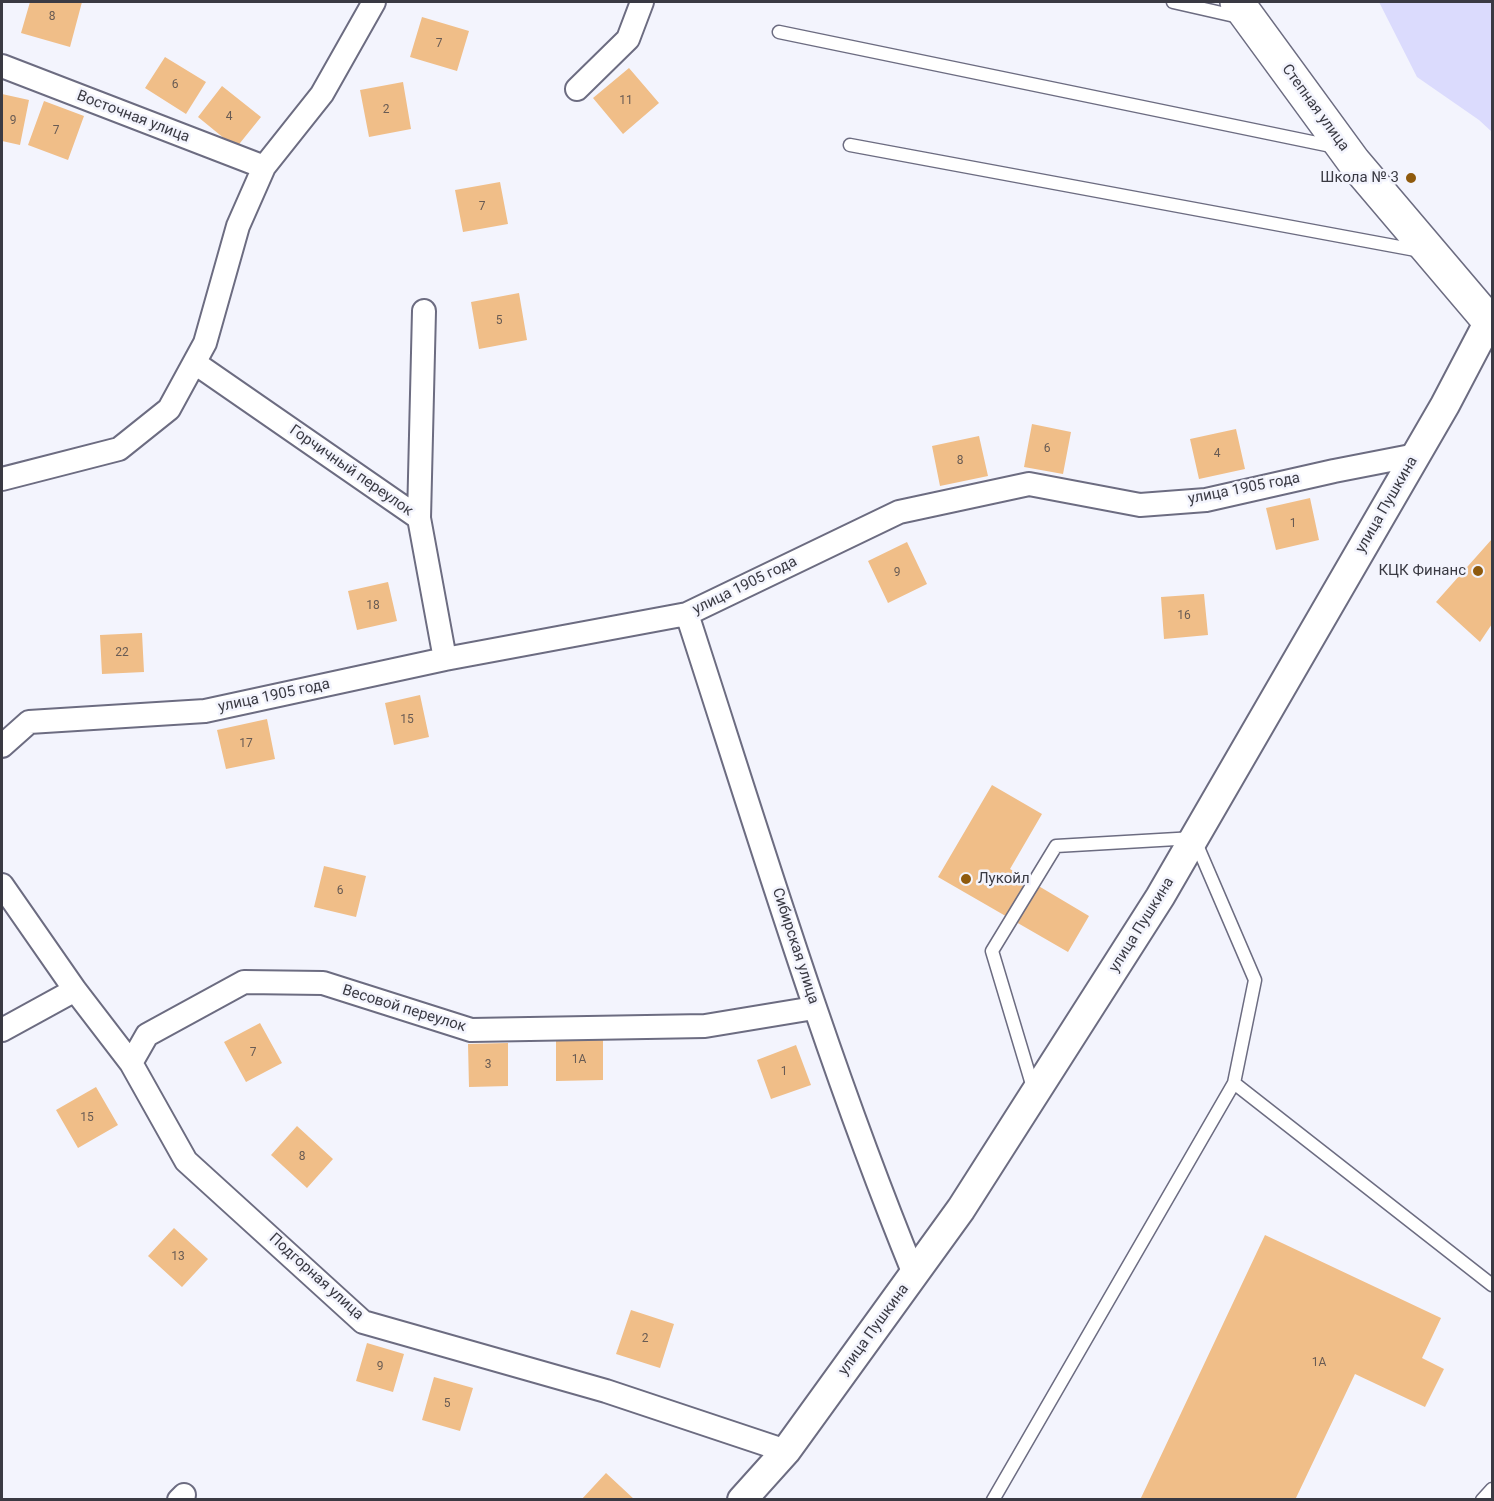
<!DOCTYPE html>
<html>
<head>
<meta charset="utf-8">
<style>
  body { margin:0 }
  #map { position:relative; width:1494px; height:1501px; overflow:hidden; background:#f3f4fd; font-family:Roboto,sans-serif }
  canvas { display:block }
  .frame { position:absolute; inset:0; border:3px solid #3a3a43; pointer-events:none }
</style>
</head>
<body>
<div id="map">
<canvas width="1494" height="1501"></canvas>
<div class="frame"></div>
</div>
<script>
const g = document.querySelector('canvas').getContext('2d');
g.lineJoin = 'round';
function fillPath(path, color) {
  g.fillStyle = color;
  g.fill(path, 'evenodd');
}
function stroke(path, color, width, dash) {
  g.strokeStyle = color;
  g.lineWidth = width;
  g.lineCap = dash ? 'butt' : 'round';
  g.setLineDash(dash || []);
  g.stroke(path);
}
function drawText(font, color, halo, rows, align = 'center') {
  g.font = font + ' Roboto,sans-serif';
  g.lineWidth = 5;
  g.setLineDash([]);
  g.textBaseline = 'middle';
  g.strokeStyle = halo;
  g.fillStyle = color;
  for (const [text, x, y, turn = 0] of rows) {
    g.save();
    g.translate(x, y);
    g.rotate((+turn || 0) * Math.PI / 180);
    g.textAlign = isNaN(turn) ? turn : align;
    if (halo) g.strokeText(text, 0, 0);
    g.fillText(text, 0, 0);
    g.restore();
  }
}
fillPath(new Path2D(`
  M1379,2h113v130l-13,-12 -62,-43z`), '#dbdbfd');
fillPath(new Path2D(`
  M30,2h52l-12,45 -49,-14z
  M422,17l47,14 -12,40 -47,-14z
  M165,57l41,25 -20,32 -41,-26z
  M629,68l30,35 -36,31 -30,-36z
  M403,82l8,47 -42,8 -9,-47z
  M222,86l39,31 -25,31 -38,-31z
  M2,94l27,6 -9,45 -18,-4z
  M44,101l40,15 -16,44 -40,-15z
  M500,182l8,42 -45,8 -8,-42z
  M519,293l8,47 -48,9 -8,-47z
  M1032,424l39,8 -8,42 -39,-7z
  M1236,429l9,40 -46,10 -9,-40z
  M979,436l9,40 -48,10 -8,-40z
  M1310,498l9,42 -43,10 -10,-42z
  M1492,539v85l-12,18 -44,-40z
  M907,542l20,42 -39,19 -20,-42z
  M388,582l9,39 -40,9 -9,-39z
  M1204,594l4,41 -44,4 -3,-42z
  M142,633l2,39 -42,2 -2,-39z
  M420,695l9,42 -35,8 -9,-42z
  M267,719l8,40 -49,10 -9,-39z
  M992,785l50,29 -32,55 79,47 -21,36 -130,-75z
  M324,866l42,10 -10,41 -42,-10z
  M260,1023l22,40 -36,19 -22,-40z
  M603,1039v41l-47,1v-41z
  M508,1043v43l-39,1 -1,-43z
  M796,1045l15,40 -40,14 -14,-39z
  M96,1087l22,38 -40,23 -22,-38z
  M297,1126l36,33 -26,29 -36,-33z
  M174,1228l34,31 -26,28 -34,-31z
  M1265,1235l176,83 -19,40 22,11 -19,38 -70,-33 -60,126h-155z
  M631,1310l43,14 -14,44 -44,-14z
  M367,1343l37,11 -11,38 -37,-11z
  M434,1377l39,11 -13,43 -38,-11z
  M606,1473l29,27h-54z`), '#f0be88');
const service = new Path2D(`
  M1173,2l66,15
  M779,32l557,115
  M850,145l571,106
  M1034,1091l-42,-140 64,-105 138,-8 61,142 -21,103 258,202
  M993,1500l241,-417
  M1482,1500l10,-11`);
const minor = new Path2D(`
  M2,66l262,101
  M577,89l51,-50 14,-37
  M195,363l224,155 26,141
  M2,479l117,-30 50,-40 36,-66 33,-117 26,-59 58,-73 52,-92
  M419,518l5,-207
  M687,614c72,222 139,445 227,660
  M2,746l27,-24 176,-11 240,-52 242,-45 212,-102 130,-28 111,21 66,-5 128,-29 82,-16
  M2,885l73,105 56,73 55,98 177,161 243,69 180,60
  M2,1030l73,-40
  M131,1063l16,-28 97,-53 79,1 148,47 234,-4 109,-18
  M179,1500l5,-5`);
const tertiary = new Path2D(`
  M742,1500l44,-49 175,-242 199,-312 285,-492 44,-84`);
const secondary = new Path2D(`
  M1237,2l117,160 135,159 3,-4`);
stroke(service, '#6c6c81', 15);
stroke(minor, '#6c6c81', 26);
stroke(tertiary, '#6c6c81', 32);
stroke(secondary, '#6c6c81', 36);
stroke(service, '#fff', 12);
stroke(minor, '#fff', 22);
stroke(tertiary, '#fff', 28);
stroke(secondary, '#fff', 33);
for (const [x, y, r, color] of [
  [1411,178,6,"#8f5a0d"],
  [1478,571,6,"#8f5a0d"],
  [966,879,6,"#8f5a0d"]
]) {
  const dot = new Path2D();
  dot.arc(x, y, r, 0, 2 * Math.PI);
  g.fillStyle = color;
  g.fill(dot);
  stroke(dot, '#f3f4fd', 2);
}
drawText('12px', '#685b54', null, [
  ["8",52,17],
  ["7",439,44],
  ["6",175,85],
  ["11",626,101],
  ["2",386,110],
  ["4",229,117],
  ["9",13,121],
  ["7",56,131],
  ["7",482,207],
  ["5",499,321],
  ["6",1047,449],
  ["4",1217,454],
  ["8",960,461],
  ["1",1293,524],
  ["9",897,573],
  ["18",373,606],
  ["16",1184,616],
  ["22",122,653],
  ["15",407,720],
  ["17",246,744],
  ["6",340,891],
  ["7",253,1053],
  ["1А",579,1060],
  ["3",488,1065],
  ["1",784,1072],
  ["15",87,1118],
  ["8",302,1157],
  ["13",178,1257],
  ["2",645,1339],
  ["1А",1319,1363],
  ["9",380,1367],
  ["5",447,1404]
]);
drawText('15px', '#3a3a43', '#f3f4fd', [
  ["Степная улица",1315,108,54],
  ["Восточная улица",133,117,21],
  ["Горчичный переулок",351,471,35],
  ["улица 1905 года",1244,489,-11],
  ["улица Пушкина",1387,505,-60],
  ["улица 1905 года",745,586,-26],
  ["улица 1905 года",274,696,-12],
  ["улица Пушкина",1142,925,-58],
  ["Сибирская улица",795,946,72],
  ["Весовой переулок",404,1009,17],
  ["Подгорная улица",316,1277,42],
  ["улица Пушкина",874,1330,-54]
]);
drawText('15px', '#3a3a43', '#f3f4fd', [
  ["Школа № 3",1399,178],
  ["КЦК Финанс",1466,571],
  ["Лукойл",978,879,"left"]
], 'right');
</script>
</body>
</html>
